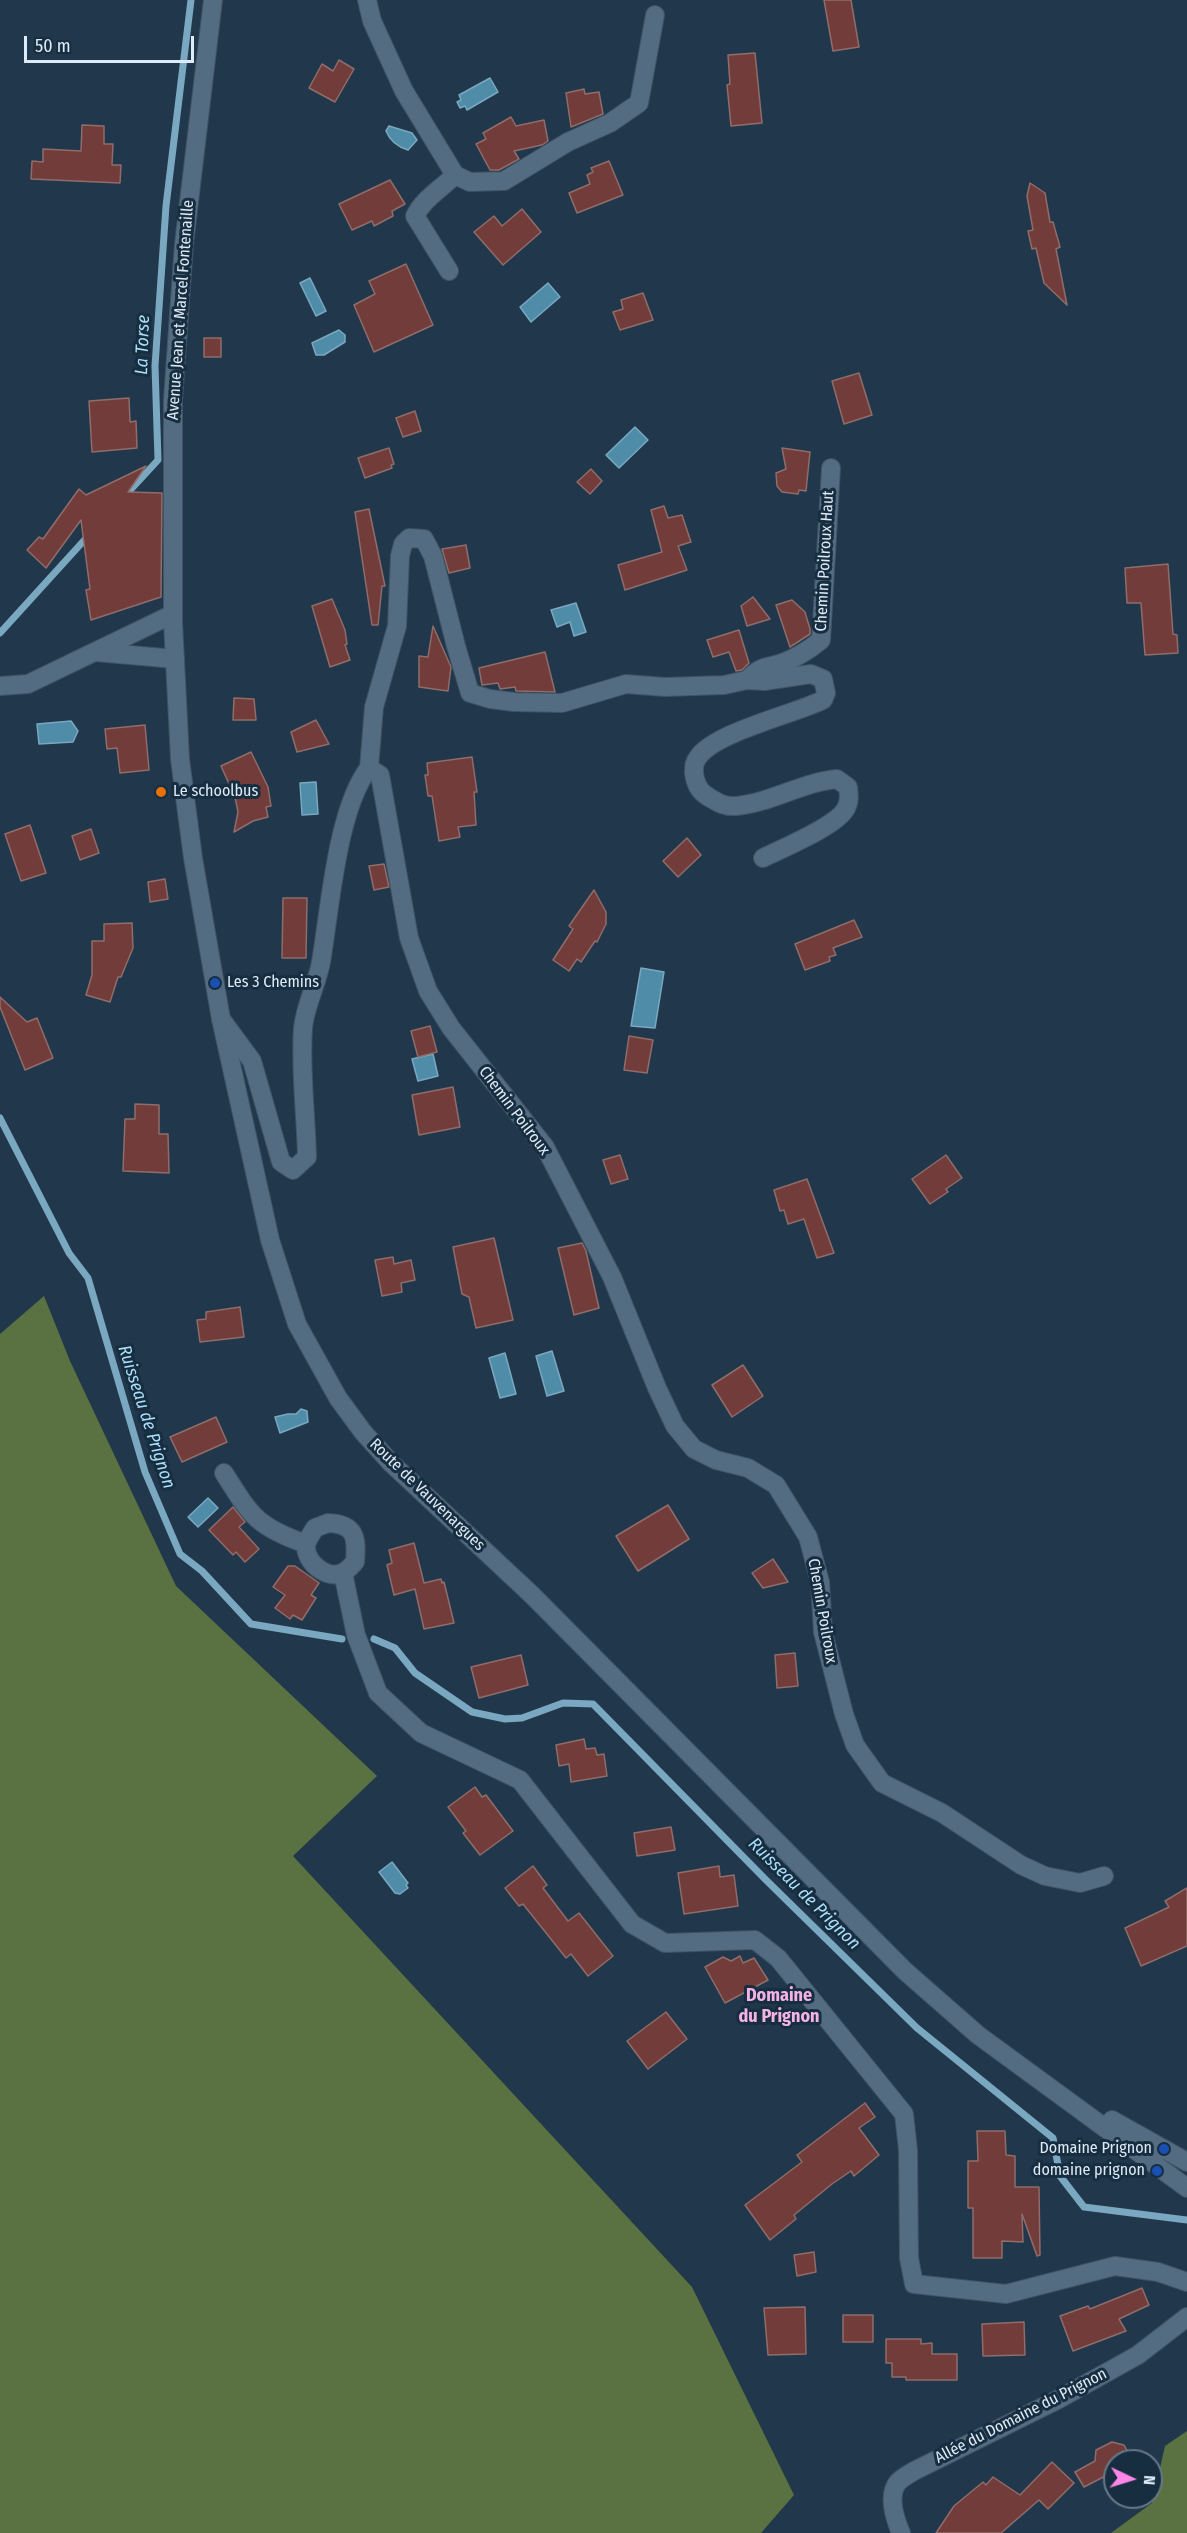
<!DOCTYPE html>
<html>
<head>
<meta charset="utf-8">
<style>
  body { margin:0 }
  #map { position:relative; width:1187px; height:2533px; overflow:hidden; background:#21374b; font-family:"Fira Sans Condensed",sans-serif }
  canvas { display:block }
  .north { position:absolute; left:1103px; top:2449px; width:60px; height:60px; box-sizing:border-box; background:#172d40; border:2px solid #667989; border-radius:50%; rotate:94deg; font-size:16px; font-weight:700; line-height:24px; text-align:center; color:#ddeaf7 }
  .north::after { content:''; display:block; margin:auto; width:21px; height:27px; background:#fb86e5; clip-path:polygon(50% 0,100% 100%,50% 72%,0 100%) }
  .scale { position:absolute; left:24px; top:36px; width:170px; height:27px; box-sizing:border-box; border:3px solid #ddeaf7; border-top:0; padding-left:8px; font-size:18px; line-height:21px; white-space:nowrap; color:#ddeaf7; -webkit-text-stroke:4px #172d40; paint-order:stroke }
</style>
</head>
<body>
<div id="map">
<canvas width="1187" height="2533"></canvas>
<div class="north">N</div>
<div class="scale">50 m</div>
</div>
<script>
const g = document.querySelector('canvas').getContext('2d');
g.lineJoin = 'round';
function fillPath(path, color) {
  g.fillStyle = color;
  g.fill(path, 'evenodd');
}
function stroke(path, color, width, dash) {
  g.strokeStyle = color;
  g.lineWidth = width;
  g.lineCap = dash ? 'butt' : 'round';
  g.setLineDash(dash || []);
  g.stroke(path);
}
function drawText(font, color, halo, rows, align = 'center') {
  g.font = font + ' "Fira Sans Condensed",sans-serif';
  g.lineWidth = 6;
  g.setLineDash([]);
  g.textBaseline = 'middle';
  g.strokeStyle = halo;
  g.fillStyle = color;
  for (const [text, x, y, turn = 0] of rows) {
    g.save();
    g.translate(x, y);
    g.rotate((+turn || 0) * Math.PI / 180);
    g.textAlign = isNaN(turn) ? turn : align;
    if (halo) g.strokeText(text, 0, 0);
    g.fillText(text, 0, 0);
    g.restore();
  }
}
fillPath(new Path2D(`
  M44,1296l26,65 106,225 201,190 -84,80 399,431 102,208 -33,38h-761v-1199z
  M1187,2431v102h-76l41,-30 13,-57z`), '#5a7141');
const water = new Path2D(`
  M490,78l8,14 -31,18 -2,-4 -5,2 -3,-6 4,-2 -2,-5z
  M389,126l23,7 5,7 -9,10c-10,-3 -18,-9 -22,-19z
  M310,278l16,33 -10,5 -16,-33z
  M548,283l12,14 -29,25 -11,-15z
  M339,330l6,5v7l-21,13h-8l-4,-12z
  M635,427l13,13 -29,28 -13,-13z
  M576,603l10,29 -12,4 -4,-14 -13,5 -6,-17z
  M71,721l7,10 -5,11 -34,2 -2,-20z
  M316,782l2,32 -16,1 -2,-32z
  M641,968l23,4 -9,56 -24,-2z
  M433,1054l5,22 -20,5 -6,-22z
  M552,1351l12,40 -17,5 -11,-40z
  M505,1353l11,41 -16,4 -11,-40z
  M301,1409l6,2 1,11 -28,11 -5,-16 13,-3h8z
  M208,1498l10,10 -20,19 -10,-10z
  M392,1862l16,21 -2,2 2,3 -8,6 -5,-1 -16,-21z`);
fillPath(water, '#4f8ca8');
stroke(water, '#7aa8c0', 1.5);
stroke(new Path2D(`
  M123,498l35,-38 -3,-94 11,-160 25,-206
  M0,633l89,-98
  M0,1118l69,135 19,25 57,194 35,82 22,17 49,53 91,15
  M374,1639l21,9 20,25 57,39 33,7 17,-1 41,-15 30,1 173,176 151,148 136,110 7,38 24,31 103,13`), '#7aa8c0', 7);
const building = new Path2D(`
  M824,0h27l8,47 -26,4z
  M755,53l7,70 -31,3 -4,-41 3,-1 -2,-29z
  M339,60l15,9 -19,33 -26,-14 13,-24 11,7z
  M584,89l1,5 14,-2 4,22 -32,13 -5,-34z
  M511,117l5,9 28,-6 4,21 -6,4 -28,6 5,8 -20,11h-9l-14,-26 10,-5 -3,-6z
  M82,125l22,1v18h9l-1,21h9l-1,18 -89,-4 1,-18 11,1v-13l38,2z
  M609,161l14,34 -46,18 -8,-20 21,-9 -3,-9 6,-3 -2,-4z
  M390,180l15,24 -13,7 1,5 -19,10 -2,-5 -20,9 -13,-26z
  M1030,183l15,10 5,29h3l7,25 -4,2 11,56 -23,-22 -8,-35 -4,1 -4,-18 5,-1 -6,-34z
  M522,209l19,23 -38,33 -29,-33 20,-16 8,10z
  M406,264l27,61 -59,27 -20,-47 21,-11 -6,-13z
  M643,293l10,27 -33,10 -7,-18 10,-3 -2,-9z
  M204,338h17v19h-17z
  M859,373l13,42 -28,9 -12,-43z
  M129,398l1,24 6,-1 1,27 -45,4 -3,-51z
  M415,411l6,20 -18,6 -7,-19z
  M389,448l5,16 -3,1 1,3 -27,10 -7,-20z
  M782,448l28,4 -4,39 -7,-1 -1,4 -16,-2 -5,-6 -1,-13 10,-4z
  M146,466l-18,26 34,1 -1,104 -70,23 -5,-30 4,-1 -9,-69 -35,48 -19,-18 12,-13 4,2 36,-50 7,6z
  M591,469l11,12 -12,13 -13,-12z
  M664,506l4,12 14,-3 9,27 -13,4 9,24 -62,20 -7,-25 44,-13 -11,-42z
  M369,509l16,77h-3l-4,39h-6l-17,-113z
  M466,545l4,23 -21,5 -7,-24z
  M1168,564l5,70 4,1 1,18 -33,2 -4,-52h-14l-2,-35z
  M753,597l17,22 -23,7 -6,-20z
  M332,599l13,31 2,14 -2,1 5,15 -20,7 -18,-61z
  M792,600l13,12 5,17v5l-20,13 -14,-42z
  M433,626l18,41 -3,24 -29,-4v-31l9,1z
  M739,630l10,33 -7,7 -6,1 -7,-19 -16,5 -6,-17z
  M545,652l10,40 -39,-1 -1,-4 -15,2 -2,-6 -16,2 -3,-17z
  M234,698l20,1 2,21h-23z
  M316,720l13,24 -32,8 -6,-20z
  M145,725l4,45 -29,3 -3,-25 -10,1 -2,-20z
  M251,752l17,35 3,19 -5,1 2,10 -15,4 -19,11 4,-20 -3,-15 -14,-31z
  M472,757l5,35h-3l2,33 -18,2 2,10 -21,4 -7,-45h-4l-3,-21h3l-1,-12z
  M30,825l16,48 -25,8 -16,-47z
  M91,829l8,24 -19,7 -8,-24z
  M687,838l14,17 -23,22 -15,-16z
  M384,864l5,23 -15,3 -5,-24z
  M165,879l3,20 -18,3 -2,-20z
  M594,890l12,22v12l-9,18 -2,-1 -14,21 -4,-3 -8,12 -16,-11 20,-31 -4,-3z
  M283,898h24l-1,60h-24z
  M854,920l8,17 -29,11 3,7 -7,2 1,4 -25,9 -10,-26z
  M132,923l1,25 -12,29h-3l-8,25 -24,-7 6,-20v-34h12v-17z
  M0,997l27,25 10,-4 16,40 -28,12 -25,-63z
  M430,1026l7,26 -19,5 -7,-26z
  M629,1036l24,4 -6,33 -23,-3z
  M453,1087l7,40 -41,8 -7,-40z
  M135,1104l24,1v29h9l1,39 -46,-2 2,-52h10z
  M620,1155l8,24 -17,5 -8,-24z
  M946,1155l16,23 -16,11 2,3 -18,12 -18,-25z
  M807,1179l27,74 -17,5 -13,-39 -16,5 -4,-14 -4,1 -6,-21z
  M494,1238l19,82 -37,8 -7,-31 -7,-3 -9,-47z
  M582,1243l4,8 13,57 -25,7 -16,-67z
  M393,1257l1,7 17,-4 4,20 -14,3 1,9 -20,4 -7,-36z
  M240,1307l4,30 -44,5 -3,-22 9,-1v-7z
  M743,1365l20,31 -31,21 -20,-32z
  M216,1417l11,25 -45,20 -12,-25z
  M668,1505l21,34 -51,32 -22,-35z
  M233,1507l12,15 -6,5 20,22 -14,13 -9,-10 -3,3 -24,-25z
  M414,1543l10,40 17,-4 1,4 2,-1 10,41 -30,6 -9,-40 -21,6 -7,-30 5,-2 -3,-13z
  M773,1559l15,23 -25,6 -11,-15z
  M288,1566h7l24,17 -8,12 5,3 -14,22 -9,-5 -3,4 -15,-11 10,-13 -12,-8z
  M795,1653l3,33 -21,2 -2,-33z
  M521,1655l7,30 -49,13 -8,-31z
  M584,1739l2,10 9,-1 2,7 7,-1 3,22 -36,6 -2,-18 -10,2 -3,-21z
  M475,1787l7,10 4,-2 27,36 -33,24 -17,-22 3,-2 -18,-24z
  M671,1827l4,23 -38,6 -3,-23z
  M533,1866l14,19 -4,3 25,33 11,-8 34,43 -25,20 -17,-22 -5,4 -43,-54 -4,2 -14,-18z
  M719,1866l1,11 14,-2 4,31 -54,8 -6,-41z
  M1187,1888v58l-46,20 -16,-38 44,-21 -4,-6z
  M740,1956l3,7 11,-5 14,22 -43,23 -20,-36 18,-10 8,4z
  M666,2012l21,27 -39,30 -21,-28z
  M865,2103l10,14 -16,11 20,27 -25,21 -3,-5 -19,13 -38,31 2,4 -26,21 -25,-35 57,-43 -5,-7z
  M977,2131h28l1,24 9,1v31h24l1,68 -3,1 -15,-42 1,28 -21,-1v17h-29v-50h-5v-47h10z
  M814,2252l2,20 -19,4 -3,-21z
  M1142,2288l7,17 -30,14 7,12 -53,20 -13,-35 28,-10 2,3z
  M805,2307l1,47 -38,1 -4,-47z
  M843,2315h30v27h-30z
  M1024,2322l1,33 -42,1 -1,-32z
  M886,2339h35v5l11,-1v11h25v26h-51v-3h-14v-14h-6z
  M1112,2442l12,3 9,16h-18v10l-31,16 -9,-15 20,-11 1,-11z
  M1052,2462l22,21 -26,26 -9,-9 -38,33h-65l18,-27 29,-24 3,3 7,-8 27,18z`);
fillPath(building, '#723c3b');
stroke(building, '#8f6d6a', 1.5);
const street = new Path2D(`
  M367,0l5,21 32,70 51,84 15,7 34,-1 64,-39 42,-19 29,-20 16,-88
  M449,271l-34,-55c8,-17 26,-27 40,-41
  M96,652l79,7
  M747,680c15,-15 17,-11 35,-17 14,-5 27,-13 39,-23l10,-172
  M0,686l28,-2 145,-70
  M369,768l5,-61 23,-81 3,-70 3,-12 6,-6 15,1 9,17 23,90 14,47 20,6 24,3 48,1 64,-19 39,3 59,-2 23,-5 17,1 47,-7 12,5 3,14 -3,7c-29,14 -106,32 -124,56 -5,6 -5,10 -5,17 1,9 5,18 13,23 10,6 17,11 29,10 35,-3 66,-24 101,-27l11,8c1,8 2,15 -3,23 -11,17 -62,38 -82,48
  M221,1019l31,42 29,101 12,8 14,-13c-1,-43 -7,-86 -4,-129 2,-22 14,-44 18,-66 9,-53 16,-153 48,-194l11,7 29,163 19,53 23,37 94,119 67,130 45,111 18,38 19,23 22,11 32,8 28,17 32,52 12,45 3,50 21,82 11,31 27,38 60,30 79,52 24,11 35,7 24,-7
  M224,1473c27,43 33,54 82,71
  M328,1523c28,1 29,15 27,39 -3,3 -7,8 -11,10 -16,9 -39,-9 -38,-27 1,-5 6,-12 9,-17z
  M343,1573l13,62 22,58 43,40 99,47 112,144 33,19 90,-3 23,18 126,156 4,36 1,108 5,26 92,10 109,-28 43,6 29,10
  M901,2533c-6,-14 -14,-37 -3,-51 4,-4 11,-8 16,-11l145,-72 79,-44 49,-38`);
const secondary = new Path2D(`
  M213,0l-29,244 -11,156v222l7,137 13,99 28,161 49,221 27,84 41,74 25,34 28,31 141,132 373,376 73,64 209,153
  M1112,2120l75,42`);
stroke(street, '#3f5364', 20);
stroke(secondary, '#3f5364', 20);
stroke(street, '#536c81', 18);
stroke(secondary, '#536c81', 18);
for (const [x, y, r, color] of [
  [161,792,6,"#e8710a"],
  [215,983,6,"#1a4fb4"],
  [1164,2149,6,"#1a4fb4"],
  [1157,2171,6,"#1a4fb4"]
]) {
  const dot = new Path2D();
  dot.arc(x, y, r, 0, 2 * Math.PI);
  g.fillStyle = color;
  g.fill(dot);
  stroke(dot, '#172d40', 2);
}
drawText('16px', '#ddeaf7', '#172d40', [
  ["Avenue Jean et Marcel Fontenaille",181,310,-86],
  ["Chemin Poilroux Haut",825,561,-87],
  ["Chemin Poilroux",514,1111,53],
  ["Route de Vauvenargues",427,1495,44],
  ["Chemin Poilroux",822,1611,80],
  ["Allée du Domaine du Prignon",1021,2416,-27]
]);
drawText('16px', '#ddeaf7', '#172d40', [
  ["Le schoolbus",173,792],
  ["Les 3 Chemins",227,983],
  ["Domaine Prignon",1152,2149,"right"],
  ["domaine prignon",1145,2171,"right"]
], 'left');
drawText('italic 18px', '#aadef8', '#172d40', [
  ["La Torse",143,345,-88],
  ["Ruisseau de Prignon",146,1417,72],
  ["Ruisseau de Prignon",804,1894,45]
]);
drawText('bold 18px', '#f4b2e5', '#172d40', [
  ["Domaine",779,1996],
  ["du Prignon",779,2017]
]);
</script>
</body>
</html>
